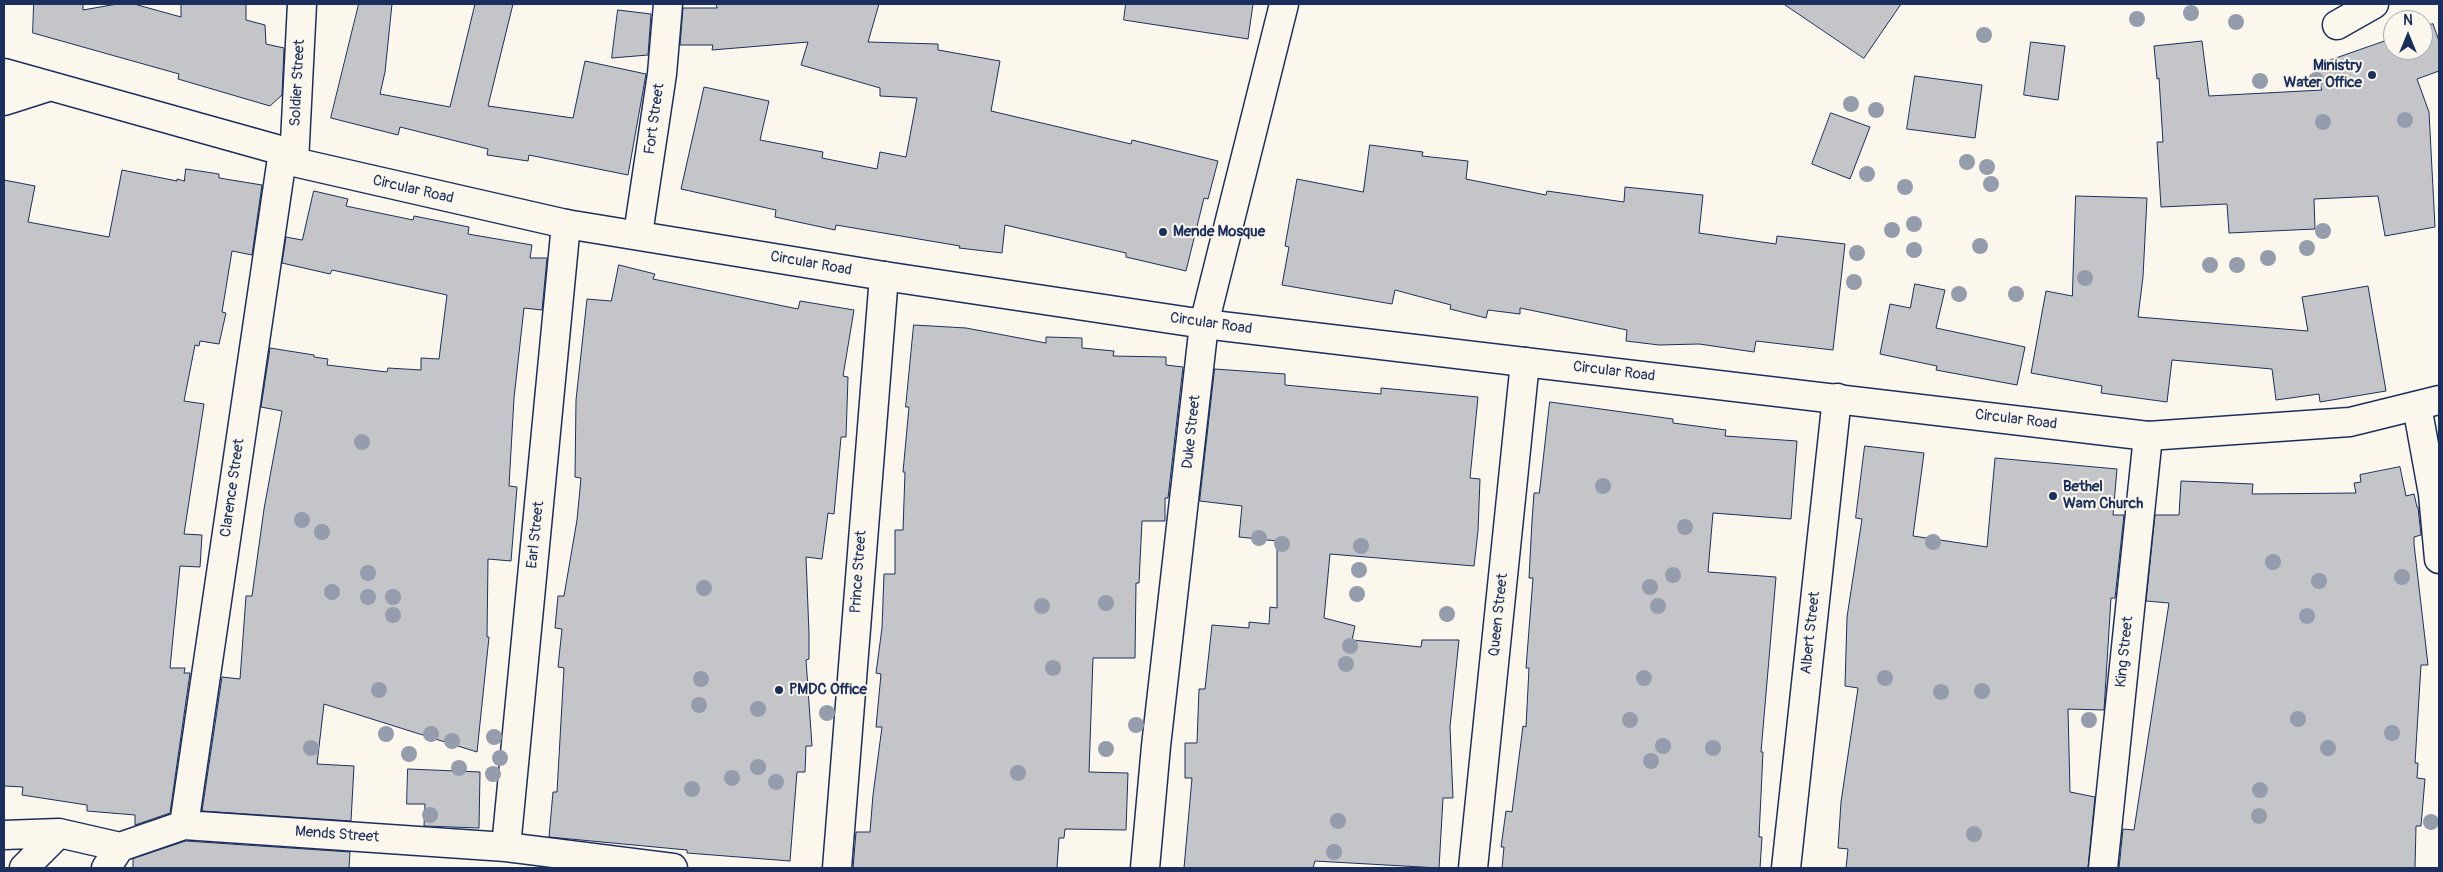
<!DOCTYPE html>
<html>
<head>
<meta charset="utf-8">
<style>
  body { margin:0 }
  #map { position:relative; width:2443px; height:872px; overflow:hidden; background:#fbf7ec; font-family:Pangolin,sans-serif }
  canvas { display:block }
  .frame { position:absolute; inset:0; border:5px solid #1b2f5e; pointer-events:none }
  .north { position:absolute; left:2383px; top:10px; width:50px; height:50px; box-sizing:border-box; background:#fbf7ec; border:1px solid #a1a7b3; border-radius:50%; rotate:0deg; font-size:14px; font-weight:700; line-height:20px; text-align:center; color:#1b2f5e }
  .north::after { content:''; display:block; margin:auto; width:18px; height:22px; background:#1b2f5e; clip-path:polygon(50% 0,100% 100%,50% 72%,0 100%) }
</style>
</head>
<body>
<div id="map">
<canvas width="2443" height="872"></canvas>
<div class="frame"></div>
<div class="north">N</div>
</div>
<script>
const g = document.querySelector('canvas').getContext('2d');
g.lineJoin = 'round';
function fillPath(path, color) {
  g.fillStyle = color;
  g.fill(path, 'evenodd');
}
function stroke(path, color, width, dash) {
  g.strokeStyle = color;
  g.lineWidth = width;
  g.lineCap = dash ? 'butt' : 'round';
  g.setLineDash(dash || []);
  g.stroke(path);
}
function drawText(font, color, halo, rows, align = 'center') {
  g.font = font + ' Pangolin,sans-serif';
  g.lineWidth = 4;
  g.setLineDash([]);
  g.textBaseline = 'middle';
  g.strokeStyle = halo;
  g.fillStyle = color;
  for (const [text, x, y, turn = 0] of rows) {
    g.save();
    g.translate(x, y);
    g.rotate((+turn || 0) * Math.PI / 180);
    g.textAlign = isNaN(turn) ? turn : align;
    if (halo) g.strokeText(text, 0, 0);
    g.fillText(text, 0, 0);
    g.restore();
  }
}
const building = new Path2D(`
  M34,4h49v6l34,-6h17l47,13v-13h65v16l19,5 1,19 18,4 -2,47 -12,11 -92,-27 1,-5 -146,-41z
  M359,4h33l-7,68 -5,22 70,13 25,-103h38l-25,102 85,12 12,-57 61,13 -18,101 -99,-20 -1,6 -41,-6 1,-6 -88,-22 -2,8 -67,-17z
  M716,4h163l-11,38 70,2v6l62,11 -9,50 140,33 1,-4 86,21 -10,38 -4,-1 -18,73 -60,-14v-4l-121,-28 -3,28 -43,-5 1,-2 -124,-21 -1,5 -60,-13 1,-7 -95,-21 23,-102 65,14 -9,39 63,12 -1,6 55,11 3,-17 26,5 11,-59 -37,-2v-8l-79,-23 7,-23 -96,8 1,-5h-33l3,-37h34z
  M1126,4h127l-5,35 -124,-19z
  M1784,4h117l-37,54z
  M618,10l33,4 -3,41 -36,3z
  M2433,24l6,17v30l-22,8 12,33 6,115 -50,9 -7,-40 -64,3 1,30 -86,4 -2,-29 -66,3 -4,-65h6l-4,-64 -2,1 -3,-33 48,-5 7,55 113,-6 -9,-24 80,-28v12h30v-23z
  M2031,42l34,4 -7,54 -34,-5z
  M1915,76l67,9 -7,53 -68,-9z
  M1831,113l39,14 -20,52 -38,-15z
  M1370,145l53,7 -1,4 46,5 -2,18 80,16 1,-4 77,11 1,-15 78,8 -4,38 77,11 1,-8 68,8 -12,106 -77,-9 -2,11 -55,-8 -40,1 -33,-4 1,-11 -107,-22v6l-32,-4 -2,8 -36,-9 1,-4 -56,-15 -3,14 -110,-19 7,-38 -4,-1 12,-67 66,13z
  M186,169l33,5v4l43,7 -10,70 -20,-4 -10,61 4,1 -7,31 -19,-3 -1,5 -4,-1 -11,56 20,3 -20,130 18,1 -2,32 -20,-1 -10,102h15l-1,5h6l-20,140 -35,12v-10l-48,-4v-6l-65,-10 1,-8 -19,-1v-606l31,6 -7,36 81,15 13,-67 55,11v-2l7,2z
  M314,191l34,8 -2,7 67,14 1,-4 55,11 -1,7 64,11 -2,13h17l-5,52 -18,-2 -10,90 -5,88 8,1 -6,74 -23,-2 -1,78h2l-12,115 -153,-48 -7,60 37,2 -3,55 -149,-10 20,-134 18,2 6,-83h6l12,-87 18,-98 -21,-4 9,-59 44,7v2l14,2 -1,6 60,7 1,-4 33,2v-12l18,1 8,-64 -115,-25 -2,4 -48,-11 4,-26 16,3z
  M2076,196l71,2 -4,79 -5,40 170,14 -6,-34 66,-11 18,105 -66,11 -1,-8 -43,6 -4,-31 -100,-9 -5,42 -66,-9 1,-7 -71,-13 15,-82 26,5z
  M619,265l36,9 -2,5 145,30 2,-8 54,9 -11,66 5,1 -2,60h-5l-7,77 -6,-1 -6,46 -16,-2 3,77v25l-3,1 6,86h-6l-1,26h-8l-7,89 -103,-8v-3l-138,-13 4,-45h4l7,-124 -6,-1 4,-38 -7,-1 3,-32h6l13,-76 4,-42 -6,-1 1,-77 11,-101 24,2z
  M1915,284l30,6 -9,38 89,19 -8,38 -81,-15 1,-4 -57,-12 10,-50 20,4z
  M914,325l52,3 80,15v-6l36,1v10l32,3 -1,5 53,1v8l17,2 -15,131h-3v23h-23l-3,62h-3l-1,75h-42l-4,114 39,1 -2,57 -61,-1 -1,9h-5l-2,30h-204l3,-36h14l3,-37 9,-68h-6l5,-53 -5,-1 6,-45 2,-54h11v-44h8l2,-58h-2l6,-65h-3z
  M1215,369l70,5v11l96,9v-6l97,9 -8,81 10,1 -2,52 -4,35 -144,-12 -6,64 31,8 -3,14 69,7 1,-7h37l-9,87 3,71h-10l-4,70 -124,-7 -2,7h-129l8,-90h-7v-35h12l2,-54h6l7,-64 37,3v-6l20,2 1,-17 7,1v-67l-38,-4 3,-31 -42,-5z
  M1550,402l123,17v4l53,7 -1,6 72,5 -6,78 -78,-6 -5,59 68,5 -15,175h2l-4,85h3l-2,31h-258l2,-21h-3l5,-36 6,1 11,-86 3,1 3,-59h-3l7,-90h-4l3,-57 2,-28h5z
  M1865,446l59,7 -11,83 74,11 8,-89 122,11 -4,46h11l-9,83h-4l-7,112 -36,-1 2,83 25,5 -7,71h-242l2,-19 -10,-1 3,-46 17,-114 -13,-2 2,-69 15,-98 -6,-1z
  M2400,467l6,29 8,-2 3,13h1l3,28 -7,2v7l14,121h-7l-6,98h3l-1,15 8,1 -4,47h-5l-1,42h-296l4,-39 11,1 35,-227 -23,-2 9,-86h24l2,-34 72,3 -1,10 104,-1 -2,-10 7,-1 -1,-7z
  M408,769l72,3 -1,56 -55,-2 1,-22h-18z
  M186,841l164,11 -1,16h-216v-9z`);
fillPath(building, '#c3c5c9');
stroke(building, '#1b2f5e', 1);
const minor = new Path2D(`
  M2337,25l37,-21
  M294,162l8,-158
  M638,234l24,-160 6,-70
  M2417,406l16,88 6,65
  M184,825l99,-674
  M4,835l55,-2 61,14 64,-22 322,22 167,21
  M506,847l60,-623
  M24,868l35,-35
  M106,868l14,-21
  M837,868l47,-592
  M1145,868l11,-122 48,-422 80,-320
  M1473,868l52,-506
  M1786,868l51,-470
  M2103,868l45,-432`);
const major = new Path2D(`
  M4,73l279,78 11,11 272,62 318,52 320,48 944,112 202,-14 89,-22
  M4,101l44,-14`);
stroke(minor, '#1b2f5e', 31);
stroke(major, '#1b2f5e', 31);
stroke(minor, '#fbf7ec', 28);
stroke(major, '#fbf7ec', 28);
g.fillStyle = '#959cab';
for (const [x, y] of [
  [2191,13],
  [2137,19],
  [2236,22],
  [1984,35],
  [2316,80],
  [2260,81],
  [1851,104],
  [1876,110],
  [2405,120],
  [2323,122],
  [1967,162],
  [1987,167],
  [1867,174],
  [1991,184],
  [1905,187],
  [1914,224],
  [1892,230],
  [2323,231],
  [1980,246],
  [2307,248],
  [1914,250],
  [1857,253],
  [2268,258],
  [2210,265],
  [2237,265],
  [2085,278],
  [1854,282],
  [1959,294],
  [2016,294],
  [362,442],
  [1603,486],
  [302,520],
  [1685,527],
  [322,532],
  [1259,538],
  [1933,542],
  [1282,544],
  [1361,546],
  [2273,562],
  [1359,570],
  [368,573],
  [1673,575],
  [2402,577],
  [2319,581],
  [1650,587],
  [704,588],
  [332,592],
  [1357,594],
  [368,597],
  [393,597],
  [1106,603],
  [1042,606],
  [1658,606],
  [1447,614],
  [393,615],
  [2307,616],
  [1350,646],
  [1346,664],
  [1053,668],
  [1644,678],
  [1885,678],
  [701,679],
  [379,690],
  [1982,691],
  [1941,692],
  [699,705],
  [758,709],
  [827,713],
  [2298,719],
  [1630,720],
  [2089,720],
  [1136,725],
  [2392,733],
  [386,734],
  [431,734],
  [494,737],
  [452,741],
  [1663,746],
  [311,748],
  [1713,748],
  [2328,748],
  [1106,749],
  [409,754],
  [500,758],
  [1651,761],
  [758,767],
  [459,768],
  [1018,773],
  [493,774],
  [732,778],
  [776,782],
  [692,789],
  [2260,790],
  [430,815],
  [2259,816],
  [1338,821],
  [2431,822],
  [1974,834],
  [1334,852]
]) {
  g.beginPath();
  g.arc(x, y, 8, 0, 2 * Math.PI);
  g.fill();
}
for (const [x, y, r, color] of [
  [2372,75,5,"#1b2f5e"],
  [1163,232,5,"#1b2f5e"],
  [2053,496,5,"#1b2f5e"],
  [779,690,5,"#1b2f5e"]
]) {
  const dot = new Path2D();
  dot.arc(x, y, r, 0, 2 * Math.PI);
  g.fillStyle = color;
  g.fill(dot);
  stroke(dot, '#fbf7ec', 2);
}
drawText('bold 15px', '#1b2f5e', '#fbf7ec', [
  ["Ministry",2362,66,"right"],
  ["Water Office",2362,83,"right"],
  ["Mende Mosque",1173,232],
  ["Bethel",2063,487],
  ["Wam Church",2063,504],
  ["PMDC Office",789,690]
], 'left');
drawText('15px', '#1b2f5e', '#fbf7ec', [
  ["Soldier Street",298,83,-87],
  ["Fort Street",655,119,-82],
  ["Circular Road",413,190,13],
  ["Circular Road",811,264,10],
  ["Circular Road",1211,324,8],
  ["Circular Road",1614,372,7],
  ["Circular Road",2016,420,7],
  ["Duke Street",1192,432,-84],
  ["Clarence Street",233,488,-82],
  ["Earl Street",536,535,-84],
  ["Prince Street",859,572,-86],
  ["Queen Street",1499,615,-84],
  ["Albert Street",1811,633,-84],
  ["King Street",2125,652,-84],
  ["Mends Street",337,835,4]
]);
</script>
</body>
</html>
